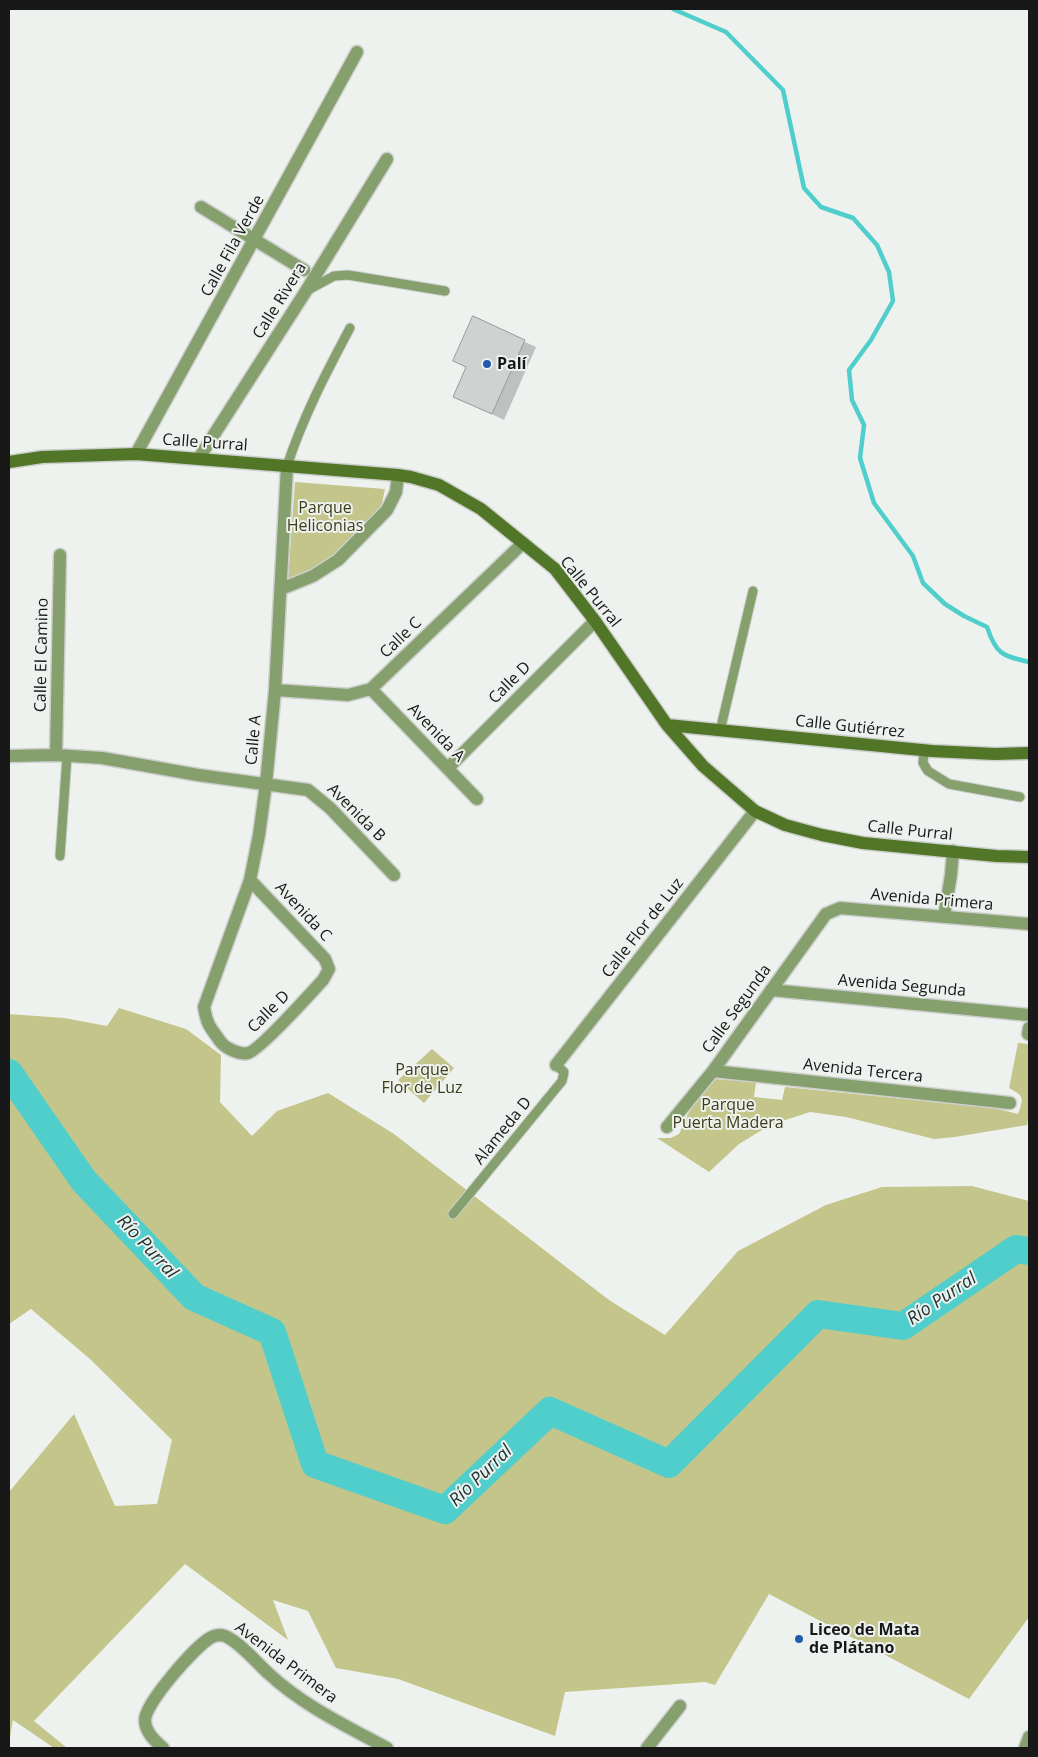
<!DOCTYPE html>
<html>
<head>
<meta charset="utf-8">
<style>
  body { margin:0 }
  #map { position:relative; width:1038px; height:1757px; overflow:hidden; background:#eef2ef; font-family:"Open Sans",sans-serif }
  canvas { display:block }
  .frame { position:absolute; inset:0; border:10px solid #171817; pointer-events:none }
</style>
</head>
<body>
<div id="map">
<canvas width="1038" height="1757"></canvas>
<div class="frame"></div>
</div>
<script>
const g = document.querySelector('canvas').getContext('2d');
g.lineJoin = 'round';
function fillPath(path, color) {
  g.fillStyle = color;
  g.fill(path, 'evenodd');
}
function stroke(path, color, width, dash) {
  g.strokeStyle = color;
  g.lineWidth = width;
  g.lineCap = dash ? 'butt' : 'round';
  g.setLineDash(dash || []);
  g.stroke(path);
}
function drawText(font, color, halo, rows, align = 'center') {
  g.font = font + ' "Open Sans",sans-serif';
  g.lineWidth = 4;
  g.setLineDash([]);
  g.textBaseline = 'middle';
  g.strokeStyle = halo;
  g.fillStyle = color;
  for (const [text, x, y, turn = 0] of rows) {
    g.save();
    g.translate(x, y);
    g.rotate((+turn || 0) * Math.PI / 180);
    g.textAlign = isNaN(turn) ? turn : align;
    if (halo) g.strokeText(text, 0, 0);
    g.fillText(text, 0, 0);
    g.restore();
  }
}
fillPath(new Path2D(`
  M295,482l90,7 -4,19 -40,41 -29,24 -24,6z
  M119,1008l67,21 35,26 -1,47 32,34 25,-25 51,-18 66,41 215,166 56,35 73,-84 88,-46 56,-18 90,-1 57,15v416l-60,82 -200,-105 -54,91 -10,-3 -140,10 -10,44 -157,-57 -62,-11 -28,-57 -35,-11 15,40 -103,-76 -151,157 33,27h-13l-41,-28 -4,23v-251l65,-78 41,92 42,-2 15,-64 -82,-81 -59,-50 -22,15v-310l55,4 43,8z
  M1018,1043l11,1v70l-2,11 -72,12 -21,2 -88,-22 -36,-5 -40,13 -31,19 -30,28 -52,-34h14l8,-4 11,-24 23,-31 43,3 -2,15 28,3 3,-13 209,21 24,6c6,-16 6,-18 -9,-26z
  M432,1049l22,19 -30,35 -26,-23z`), '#c3c58a');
fillPath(new Path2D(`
  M473,318l63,29 -32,73 -49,-24 13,-28 -13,-7z`), '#0003');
stroke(new Path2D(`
  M673,9l53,23 57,58 21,98 17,19 32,11 24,27 12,27 4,29 -22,39 -22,30 3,30 12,25 -4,33 14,45 39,53 10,27 22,21 19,12 23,11c9,27 15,29 42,35`), '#4fcecc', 4.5);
stroke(new Path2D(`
  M9,1073l75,108 110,116 78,35 43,132 130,46 105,-99 119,53 149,-150 85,12 113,-77 13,2`), '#4fcecc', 28);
const building = new Path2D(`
  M473,316l52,24 -33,74 -39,-17 13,-30 -13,-6z`);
fillPath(building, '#ced2d1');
stroke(building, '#959998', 1);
const lane = new Path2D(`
  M308,290l26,-14 14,-1 97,16
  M287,466c16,-49 39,-93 63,-138
  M720,731l33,-140
  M924,750l-1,13 5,8 21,13 71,13
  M60,856l7,-100
  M453,1214l109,-133 2,-9 -8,-7`);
const street = new Path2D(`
  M201,207l103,63
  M136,454l221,-402
  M199,458l107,-167 81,-132
  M281,589l32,-13 25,-16 49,-50 9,-18 2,-17
  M371,689l106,110
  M275,690l73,5 23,-6 152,-146
  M56,755l4,-200
  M9,756l47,-1 46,3 96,17 110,15 22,18 64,67
  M448,768l147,-147
  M250,880l75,79 4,10 -6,11c-11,12 -64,71 -75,73 -9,2 -23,-5 -28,-12 -10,-14 -13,-16 -16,-34l46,-127 9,-45 7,-51 9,-94 12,-224
  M944,917l7,-42 2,-24
  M771,990l258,25
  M1028,1034l1,-6
  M556,1065l199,-254
  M713,1071l297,32
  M667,1127l46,-56 113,-157 14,-6 189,16
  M163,1748c-8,-7 -18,-16 -18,-28 0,-17 50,-73 65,-82 3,-2 7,-3 11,-3 13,1 37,29 47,38 34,32 78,53 119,75
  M647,1748l33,-42
  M1025,1748l4,-11`);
const secondary = new Path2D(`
  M9,462l33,-5 94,-3 262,21 13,2 28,8 42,24 74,60 40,52 72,104 36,41 52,45 30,14 37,10 41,8 133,13 33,1
  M667,725l265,26 63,3 34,-1`);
stroke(lane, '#cccfcc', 11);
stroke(street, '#cccfcc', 15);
stroke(secondary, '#cccfcc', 15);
stroke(lane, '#859f6d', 9);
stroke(street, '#859f6d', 12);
stroke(secondary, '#527627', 12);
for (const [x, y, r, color] of [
  [487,364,5,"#215bad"],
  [799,1639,5,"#215bad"]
]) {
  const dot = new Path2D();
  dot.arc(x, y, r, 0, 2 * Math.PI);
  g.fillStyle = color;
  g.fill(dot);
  stroke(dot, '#eef2ef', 2);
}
drawText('16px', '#171817', '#eef2ef', [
  ["Calle Fila Verde",233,246,-61],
  ["Calle Rivera",280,301,-58],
  ["Calle Purral",205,443,4],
  ["Calle Purral",590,592,51],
  ["Calle C",401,638,-44],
  ["Calle El Camino",42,655,-89],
  ["Calle D",510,683,-45],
  ["Calle Gutiérrez",850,727,6],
  ["Avenida A",436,733,46],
  ["Calle A",254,740,-85],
  ["Avenida B",356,813,45],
  ["Calle Purral",910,831,6],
  ["Avenida Primera",932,900,5],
  ["Avenida C",303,912,47],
  ["Calle Flor de Luz",643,928,-52],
  ["Avenida Segunda",902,986,5],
  ["Calle Segunda",737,1009,-54],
  ["Calle D",269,1012,-45],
  ["Avenida Tercera",863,1071,6],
  ["Alameda D",503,1131,-51],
  ["Avenida Primera",286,1663,37]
]);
drawText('bold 16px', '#171817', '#eef2ef', [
  ["Palí",497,364],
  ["Liceo de Mata",809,1630],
  ["de Plátano",809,1648]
], 'left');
drawText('16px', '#3d3d18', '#eef2ef', [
  ["Parque",325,508],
  ["Heliconias",325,526],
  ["Parque",422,1070],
  ["Flor de Luz",422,1088],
  ["Parque",728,1105],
  ["Puerta Madera",728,1123]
]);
drawText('italic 18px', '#1b3130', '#eef2ef', [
  ["Río Purral",147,1247,47],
  ["Río Purral",942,1299,-34],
  ["Río Purral",481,1476,-44]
]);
</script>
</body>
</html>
